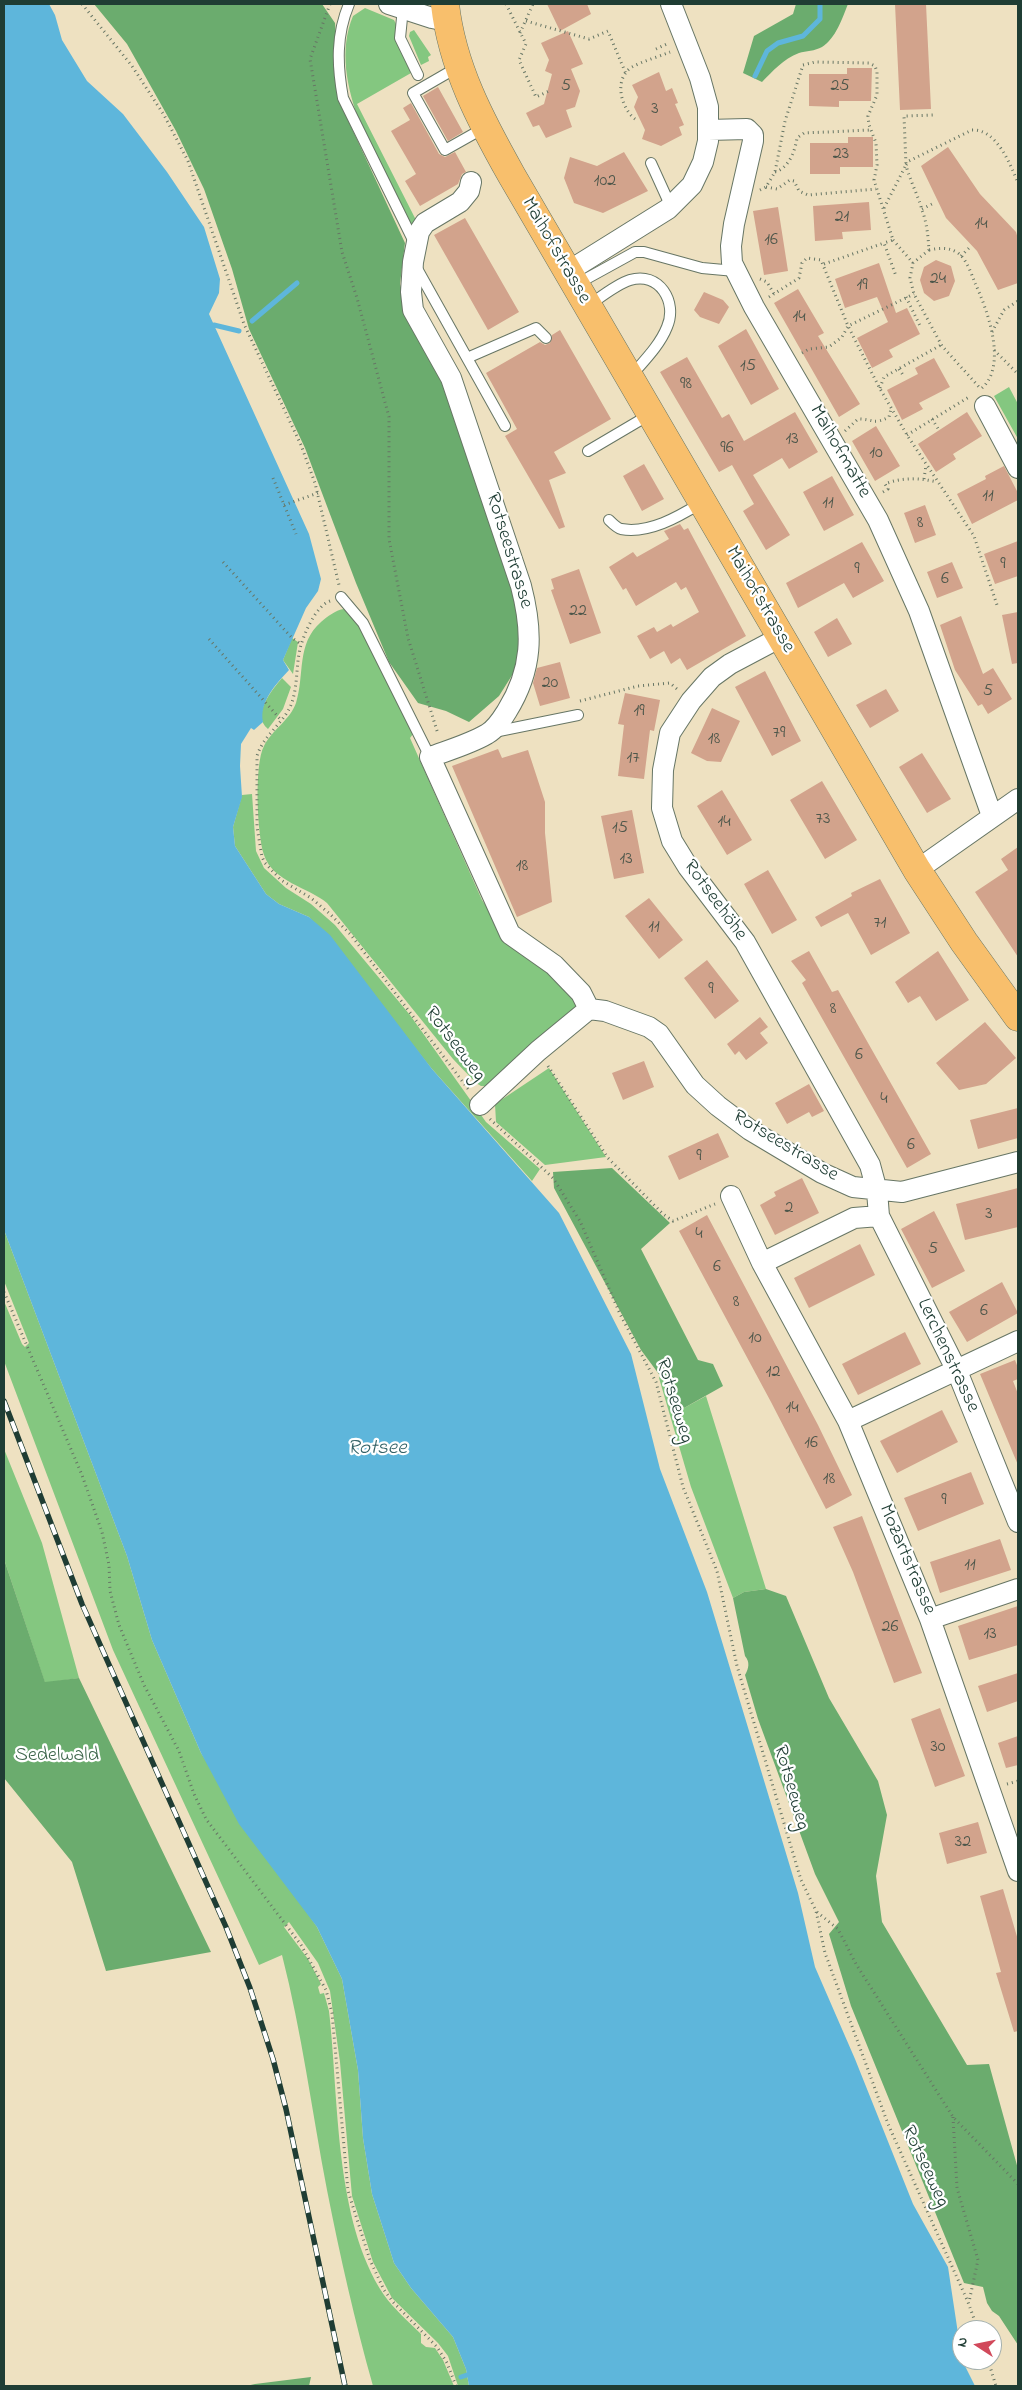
<!DOCTYPE html>
<html>
<head>
<meta charset="utf-8">
<style>
  body { margin:0 }
  #map { position:relative; width:1022px; height:2390px; overflow:hidden; background:#eee1c1; font-family:"Indie Flower",sans-serif }
  canvas { display:block }
  .frame { position:absolute; inset:0; border:5px solid #1f3d34; pointer-events:none }
  .north { position:absolute; left:952px; top:2320px; width:50px; height:50px; box-sizing:border-box; background:#fff; border:1px solid #a5b1ae; border-radius:50%; rotate:281deg; font-size:14px; font-weight:700; line-height:20px; text-align:center; color:#1f3d34 }
  .north::after { content:''; display:block; margin:auto; width:18px; height:22px; background:#d1495b; clip-path:polygon(50% 0,100% 100%,50% 72%,0 100%) }
</style>
</head>
<body>
<div id="map">
<canvas width="1022" height="2390"></canvas>
<div class="frame"></div>
<div class="north">N</div>
</div>
<script>
const g = document.querySelector('canvas').getContext('2d');
g.lineJoin = 'round';
function fillPath(path, color) {
  g.fillStyle = color;
  g.fill(path, 'evenodd');
}
function stroke(path, color, width, dash) {
  g.strokeStyle = color;
  g.lineWidth = width;
  g.lineCap = dash ? 'butt' : 'round';
  g.setLineDash(dash || []);
  g.stroke(path);
}
function drawText(font, color, halo, rows, align = 'center') {
  g.font = font + ' "Indie Flower",sans-serif';
  g.lineWidth = 4.5;
  g.setLineDash([]);
  g.textBaseline = 'middle';
  g.strokeStyle = halo;
  g.fillStyle = color;
  for (const [text, x, y, turn = 0] of rows) {
    g.save();
    g.translate(x, y);
    g.rotate((+turn || 0) * Math.PI / 180);
    g.textAlign = isNaN(turn) ? turn : align;
    if (halo) g.strokeText(text, 0, 0);
    g.fillText(text, 0, 0);
    g.restore();
  }
}
fillPath(new Path2D(`
  M365,8l29,12 2,4 1,14 14,35 -54,31 61,120 -7,4c-29,-60 -86,-145 -58,-212z
  M414,30l17,25 -3,2 1,4 -8,4 -12,-29 1,-4z
  M1009,387l9,17v35l-24,-43z
  M344,609l6,1 9,16 54,108 -3,4 72,162 17,26 66,57 14,22 -92,81h-6l-5,-3 -23,-24 -126,-156c-19,-16 -54,-21 -63,-48 -7,-20 -10,-91 0,-109 8,-16 26,-26 32,-43 9,-29 0,-59 25,-81 7,-6 15,-12 23,-13z
  M292,638l6,4 -5,32 -10,-14z
  M282,678l9,9 -8,22 -15,20c-17,-14 4,-39 14,-51z
  M252,794l4,57 8,17 22,20 25,16 24,21 75,90 76,107 54,47 -8,12 -100,-112 -123,-152 -30,-13 -13,-10 -31,-48 -2,-19 9,-32z
  M549,1068l57,89 -61,8 -49,-43 -1,-18z
  M4,1230l123,326 25,84 49,113 116,174 25,52 16,91 5,68 9,56 22,69 17,25 42,49 13,32 3,17h-11l-10,-30 -10,-13 -46,-45 -19,-36 -21,-66 -12,-134 -10,-71 -12,-28 -29,-41 -5,5 24,32 13,25 -3,3 2,7 4,-1 5,18c10,87 5,209 55,284 10,14 24,26 37,39v9l5,4 9,1 8,12 11,26h-81c-18,-64 -33,-130 -46,-196 -15,-78 -25,-157 -45,-235l-23,10 -146,-315 -109,-289v-60l18,43 3,3 4,-4 -25,-62z
  M660,1376l24,32 22,-12 60,193 -22,3 -11,6 -42,-111 -32,-109z
  M4,1449l38,94 37,135 -34,5 -41,-124z`), '#84c780');
fillPath(new Path2D(`
  M94,4h228l13,19 6,82 64,138 -5,41 8,29 39,70 57,164 18,87 -6,35 -17,27 -30,26 -23,-11 -28,-8 -29,-41 -33,-79 -51,-135 -56,-119 -17,-60 -28,-80 -28,-58 -49,-87z
  M796,4h52c-6,15 -12,34 -26,43 -7,4 -16,4 -23,6 -16,6 -26,18 -37,29l-19,-9 11,-37 39,-22z
  M612,1168l58,55 -29,26 57,111 15,4 10,22 -39,22 -43,-58 -87,-162 -1,-16z
  M4,1559l41,123 34,-4 132,274 -105,19 -34,-109 -68,-84z
  M766,1589l20,7 43,102 49,83 9,34 -11,61 6,46 85,143 22,-1 29,105v176l-19,-29 -7,-5 -5,-8 -4,-16 -19,-4 -113,-277 -22,-72 10,-12 -24,-48 -57,-155 -13,-44c4,-7 5,-13 0,-19l-12,-58 11,-6z
  M311,2377l-2,9h-63l9,-2z`), '#6bac6e');
fillPath(new Path2D(`
  M4,4h45l6,11 7,25 25,41 36,33 44,58 37,55 16,52 -1,14 -10,21 100,220 12,45 -3,12 -12,17 -23,52 6,10c-13,14 -30,32 -26,52l-9,8 -3,-2 -10,16 -1,22 2,31 -9,30 2,19 31,48 13,10 30,13 21,18 102,134 127,144 72,141 29,115 47,123 91,301 17,74 40,92 58,145 35,63 14,93 13,26h-506l-3,-17 -13,-32 -42,-49 -17,-25 -22,-69 -9,-56 -5,-68 -16,-91 -25,-52 -78,-103 -38,-71 -49,-113 -25,-84 -123,-326z`), '#5eb6db');
stroke(new Path2D(`
  M755,76l12,-25 11,-8 25,-7 17,-17v-15
  M252,321l45,-38
  M214,325l25,6
  M461,2377l6,-2`), '#5eb6db', 5);
fillPath(new Path2D(`
  M547,4h40l4,10 -31,17z
  M895,4h31l5,105 -31,1z
  M568,31l15,33 -12,5 9,22 -5,16 -9,3 6,17 -26,11 -7,-13 -6,2 -7,-14 18,-9 8,-30 -7,-3 4,-11 -8,-17z
  M847,68h25l-1,33h-32v6l-30,-1v-32h38z
  M659,72l7,19 6,-3 6,15 -3,1 9,21 -5,2 3,8 -21,11 -19,-7 3,-9 -11,-23 4,-10 -6,-12z
  M438,87l25,45 -15,9 -25,-45z
  M411,103l28,51 6,3 10,-5 11,20 -4,2 -4,10 -38,22 -15,-25 11,-7 -25,-43 19,-11 -7,-12z
  M848,137h25v30h-33v7h-30v-31h38z
  M948,147l32,47 36,38 2,7v44l-20,7 -21,-39 -31,-33 -25,-52z
  M624,152l24,39 -45,22 -29,-10 -10,-25 6,-21 27,9z
  M869,202l2,28 -29,2 1,7 -28,2 -2,-35z
  M778,207l10,64 -24,4 -11,-64z
  M465,218l54,94 -31,18 -54,-95z
  M936,260l15,6 4,15 -6,15 -15,5 -10,-8 -4,-13 4,-13z
  M879,263l17,50 11,-5 13,26 -31,16 4,7 -21,11 -15,-30 31,-16 -11,-25 -32,11 -10,-29z
  M798,289l26,44 -6,3 42,68 -21,13 -65,-114z
  M704,292l19,8 6,7 -10,17 -19,-7 -6,-7z
  M746,329l33,60 -28,16 -33,-59z
  M560,330l51,89 -57,33 12,21 -17,7 16,47 -6,2 -54,-93 12,-7 -31,-56 54,-31 5,3 5,-2 2,-8z
  M687,357l35,61 7,-4 15,27 51,-29 23,40 -29,17 -7,-11 -29,17 37,60 -24,15 -23,-39 11,-7 -22,-39 -13,7 -59,-100z
  M934,358l16,29 -31,16 4,6 -21,11 -15,-30 31,-16 -3,-6z
  M967,412l15,24 -29,18 3,5 -20,13 -18,-28z
  M876,426l24,40 -25,15 -23,-40z
  M644,464l20,35 -22,12 -19,-35z
  M1004,466l14,27v7l-46,24 -15,-30 29,-15 -1,-3z
  M832,476l22,39 -30,16 -21,-39z
  M925,505l11,30 -21,8 -11,-30z
  M680,524l4,6 4,-2 58,108 -59,34 -7,-12 -9,6 -7,-13 -14,8 -13,-23 17,-9 3,5 14,-8 2,3 26,-15 -13,-25 -5,3 -5,-8 -40,24 -10,-18 -3,2 -14,-23 24,-15 4,5 32,-18 -5,-8z
  M1018,541v35l-23,8 -11,-30z
  M862,542l22,39 -31,17 -9,-15 -46,25 -12,-25z
  M952,562l11,26 -26,10 -10,-26z
  M579,569l22,64 -31,11 -19,-54 3,-1 -3,-10z
  M1018,612v51l-6,1 -10,-49z
  M961,616l22,58 10,-6 19,31 -24,15 -6,-10 -4,2 -23,-36 -15,-45z
  M837,618l15,26 -24,13 -14,-25z
  M560,662l10,36 -30,8 -7,-23 4,-15z
  M765,671l36,70 -29,15 -37,-69z
  M886,689l13,22 -29,17 -14,-23z
  M625,693l35,7 -6,31 -4,-1 -6,49 -26,-3 6,-51 -6,-1z
  M712,708l28,13 -19,41 -14,-1 -16,-8z
  M498,749l4,9 26,-8 17,52v31l7,69 -35,15 -65,-151z
  M922,753l29,46 -24,14 -28,-46z
  M822,781l35,59 -32,19 -35,-59z
  M722,790l30,50 -25,15 -30,-49z
  M632,810l12,63 -30,6 -13,-63z
  M1018,847v110l-43,-65 33,-22 -7,-11z
  M768,870l29,50 -25,14 -28,-50z
  M880,879l30,54 -39,22 -23,-42 -27,14 -6,-10 37,-21 -1,-3z
  M649,898l34,42 -24,19 -34,-43z
  M809,951l23,41 6,-2 93,164 -24,14 -105,-185 4,-3 -15,-19z
  M938,951l31,49 -33,21 -16,-25 -12,7 -13,-21z
  M707,960l32,41 -24,18 -31,-41z
  M760,1017l8,10 -8,6 8,10 -22,17 -7,-9 -4,4 -8,-11z
  M985,1022l31,36 -30,26 -27,6 -23,-27z
  M644,1061l10,26 -31,13 -11,-27z
  M809,1084l15,27 -12,6 -3,-5 -22,12 -12,-21z
  M1018,1108v30l-40,11 -8,-29z
  M718,1133l11,24 -50,23 -11,-24z
  M802,1178l17,35 -44,22 -15,-30 16,-9 -2,-4z
  M1018,1188v39l-53,13 -9,-36z
  M934,1211l31,60 -33,17 -31,-59z
  M707,1215l111,210 34,70 -26,14 -55,-107 -92,-171z
  M860,1244l15,31 -66,33 -15,-30z
  M1002,1282l16,31 -51,29 -18,-30z
  M905,1332l16,32 -63,31 -16,-31z
  M1015,1360l3,8v11l-5,2 5,13v71l-38,-91z
  M942,1410l16,32 -61,31 -17,-32z
  M971,1472l13,32 -66,27 -14,-33z
  M862,1516l60,157 -28,10 -41,-111 -20,-45z
  M1000,1539l11,31 -71,23 -10,-31z
  M1018,1606v39l-49,15 -11,-34z
  M1018,1673v28l-31,11 -9,-26z
  M940,1708l25,68 -30,11 -24,-68z
  M1018,1736v29l-12,3 -8,-25z
  M978,1822l9,31 -40,11 -8,-31z
  M1003,1889l15,51v91l-4,1 -18,-59 5,-1 -21,-76z`), '#d2a38c');
const lane = new Path2D(`
  M349,4c-13,31 -12,61 -6,94l72,146
  M403,8l-3,30 18,37
  M458,67l-45,26 32,57 39,-22
  M651,163l20,44
  M415,265l90,161
  M575,285l60,-33h9l58,16 33,3
  M588,306c13,-9 27,-21 42,-26 29,-9 48,22 37,47 -7,18 -23,34 -36,49
  M467,358l69,-30 10,10
  M588,451l61,-36
  M609,520c3,3 8,8 12,9 28,5 57,-12 80,-26
  M341,597l22,26 67,134
  M494,732l84,-17`);
const street = new Path2D(`
  M389,4l43,14 15,3
  M708,130l39,-1 6,6v6l-19,83 -3,22 1,17 22,44 124,213 41,91 73,205
  M471,182l-2,9 -9,11 -35,21 -6,9 -6,30 -2,30 2,18 38,68 70,208c12,46 12,83 -14,125 -5,8 -11,18 -20,23 -17,10 -38,16 -57,23l80,177 44,31 27,28 8,16
  M567,272l101,-63 24,-24 11,-23 5,-21v-34l-8,-29 -29,-74
  M985,406l33,62
  M781,637l-51,27 -18,13 -21,24 -21,32 -7,37 -1,38 10,33 16,26 57,75 125,223 7,26 2,25 78,155 61,151
  M917,870l101,-71
  M480,1105l58,-54 51,-42 16,2 44,16 10,7 36,51 23,21 32,24 72,43 31,14 49,5 116,-30
  M731,1196l31,67 86,158 82,198 88,252
  M762,1263l92,-45 25,-2
  M848,1421l170,-80
  M930,1619l88,-30`);
const primary = new Path2D(`
  M445,4c7,63 36,117 67,172l405,694 47,72 54,75`);
stroke(lane, '#677665', 12);
stroke(street, '#677665', 22);
stroke(primary, '#677665', 29);
stroke(new Path2D(`
  M82,4l50,62 32,49 24,46 56,163 57,121 14,38 24,102
  M330,4l-20,55 32,193 15,46 32,119v122l19,99 30,96
  M506,4l20,40 -7,16 17,37 13,-6
  M526,21l63,18 19,-8 18,43
  M520,33l13,-29
  M656,49l13,-6
  M635,119c-14,-11 -22,-40 -3,-52 11,-6 26,-10 38,-15
  M775,172c14,-4 20,-21 22,-34l7,-5 67,-3
  M766,187l11,2 13,-9 4,1 5,10 9,4 68,-6
  M760,190l6,-3 9,-15 10,-51 18,-56 12,-3 54,1 6,3 2,6v23l-9,21 1,9 7,18 1,22 -3,15 19,60 -9,3 12,33
  M884,208l22,-43 -2,-49 30,-1
  M922,209l12,-6
  M893,240l20,23
  M929,250l-16,13 -3,15 4,16 28,52 38,42
  M961,256l9,-9
  M824,264l60,-21
  M760,279l7,3 7,12
  M769,297l30,-19 3,-15 5,-5 14,2 27,66 31,61 28,48 67,101 24,72
  M906,297l15,31
  M992,332l12,-22 14,-9
  M994,350l24,24
  M802,353l7,-4 20,-2 13,-10 6,-11 66,-32
  M899,369l4,6
  M880,388l4,-11 57,-32
  M982,388c26,-23 5,-79 -7,-105 -4,-10 -8,-23 -17,-30 -9,-6 -19,-5 -29,-3 -1,-14 -2,-27 -7,-40 -4,-15 -12,-29 -16,-45l3,-4 63,-31c25,-1 38,34 46,53
  M932,419l7,11
  M845,431l13,-12c15,0 16,6 31,-2l2,-8
  M907,435l62,-38
  M273,478l23,56
  M924,479l2,-14
  M883,492l5,-3 -3,-5c17,-7 35,-6 52,-2
  M284,505l34,-12
  M223,562l69,76 9,6
  M330,601c-14,5 -25,31 -29,44 -5,17 -3,36 -8,54 -6,23 -29,34 -36,57v71l5,30 3,6 16,17 30,18 19,16 21,21 118,155
  M209,639l72,81
  M580,701l58,-15 32,-3 7,6
  M548,1066l60,92 55,56 10,7 42,-17
  M490,1119l63,59 27,43 40,93 36,68 27,105 34,84 20,95 64,214 15,31 9,42 63,171 80,178 10,28
  M4,1292l78,183 20,57 7,33 1,26 9,34 25,60 35,66 15,43 12,25 95,126 25,45 6,23 16,178 22,69 14,30 10,13 43,44 10,16 9,23
  M1007,1784l11,-3
  M817,1912l21,17 18,35 97,153 65,67
  M953,2117l4,71 21,72 -9,42
  M988,2360l8,26`), '#677665', 3, [1, 4]);
stroke(lane, '#fff', 10);
stroke(street, '#fff', 20);
stroke(primary, '#f8bf6c', 28);
const rail = new Path2D(`
  M4,1401l78,203 144,323 24,61 23,71 13,50 59,277`);
stroke(rail, '#1f3d34', 5.5);
stroke(rail, '#fff', 4, [11]);
drawText('18px', '#4c564a', null, [
  ["5",566,87],
  ["25",840,87],
  ["3",655,110],
  ["23",841,155],
  ["102",605,182],
  ["21",842,218],
  ["14",981,225],
  ["16",771,241],
  ["24",938,280],
  ["19",862,286],
  ["14",799,318],
  ["15",748,367],
  ["98",686,385],
  ["13",792,440],
  ["96",727,449],
  ["10",876,454],
  ["11",988,497],
  ["11",828,504],
  ["8",920,524],
  ["9",1003,565],
  ["9",857,570],
  ["6",945,580],
  ["22",578,612],
  ["20",550,684],
  ["5",988,692],
  ["19",639,712],
  ["79",779,734],
  ["18",714,740],
  ["17",633,759],
  ["73",823,820],
  ["14",724,823],
  ["15",620,829],
  ["13",626,860],
  ["18",522,867],
  ["71",880,924],
  ["11",654,928],
  ["9",711,990],
  ["8",833,1010],
  ["6",859,1056],
  ["4",884,1100],
  ["6",911,1146],
  ["9",699,1157],
  ["2",789,1209],
  ["3",989,1215],
  ["4",699,1235],
  ["5",933,1250],
  ["6",717,1268],
  ["8",736,1303],
  ["6",984,1312],
  ["10",755,1339],
  ["12",773,1373],
  ["14",792,1409],
  ["16",811,1444],
  ["18",829,1480],
  ["9",944,1501],
  ["11",970,1566],
  ["26",890,1628],
  ["13",990,1635],
  ["30",938,1748],
  ["32",963,1843]
]);
drawText('20px', '#1f3d34', '#fff', [
  ["Maihofstrasse",555,251,60],
  ["Maihofmatte",839,452,60],
  ["Rotseestrasse",508,551,73],
  ["Maihofstrasse",759,600,60],
  ["Rotseehöhe",714,901,54],
  ["Rotseeweg",454,1045,53],
  ["Rotseestrasse",785,1147,31],
  ["Lerchenstrasse",947,1356,65],
  ["Rotseeweg",673,1401,73],
  ["Mozartstrasse",906,1560,67],
  ["Rotseeweg",790,1788,74],
  ["Rotseeweg",924,2167,65]
]);
drawText('20px', '#3d664b', '#fff', [
  ["Sedelwald",57,1757]
]);
drawText('italic 21px', '#326166', '#fff', [
  ["Rotsee",377,1450]
]);
</script>
</body>
</html>
